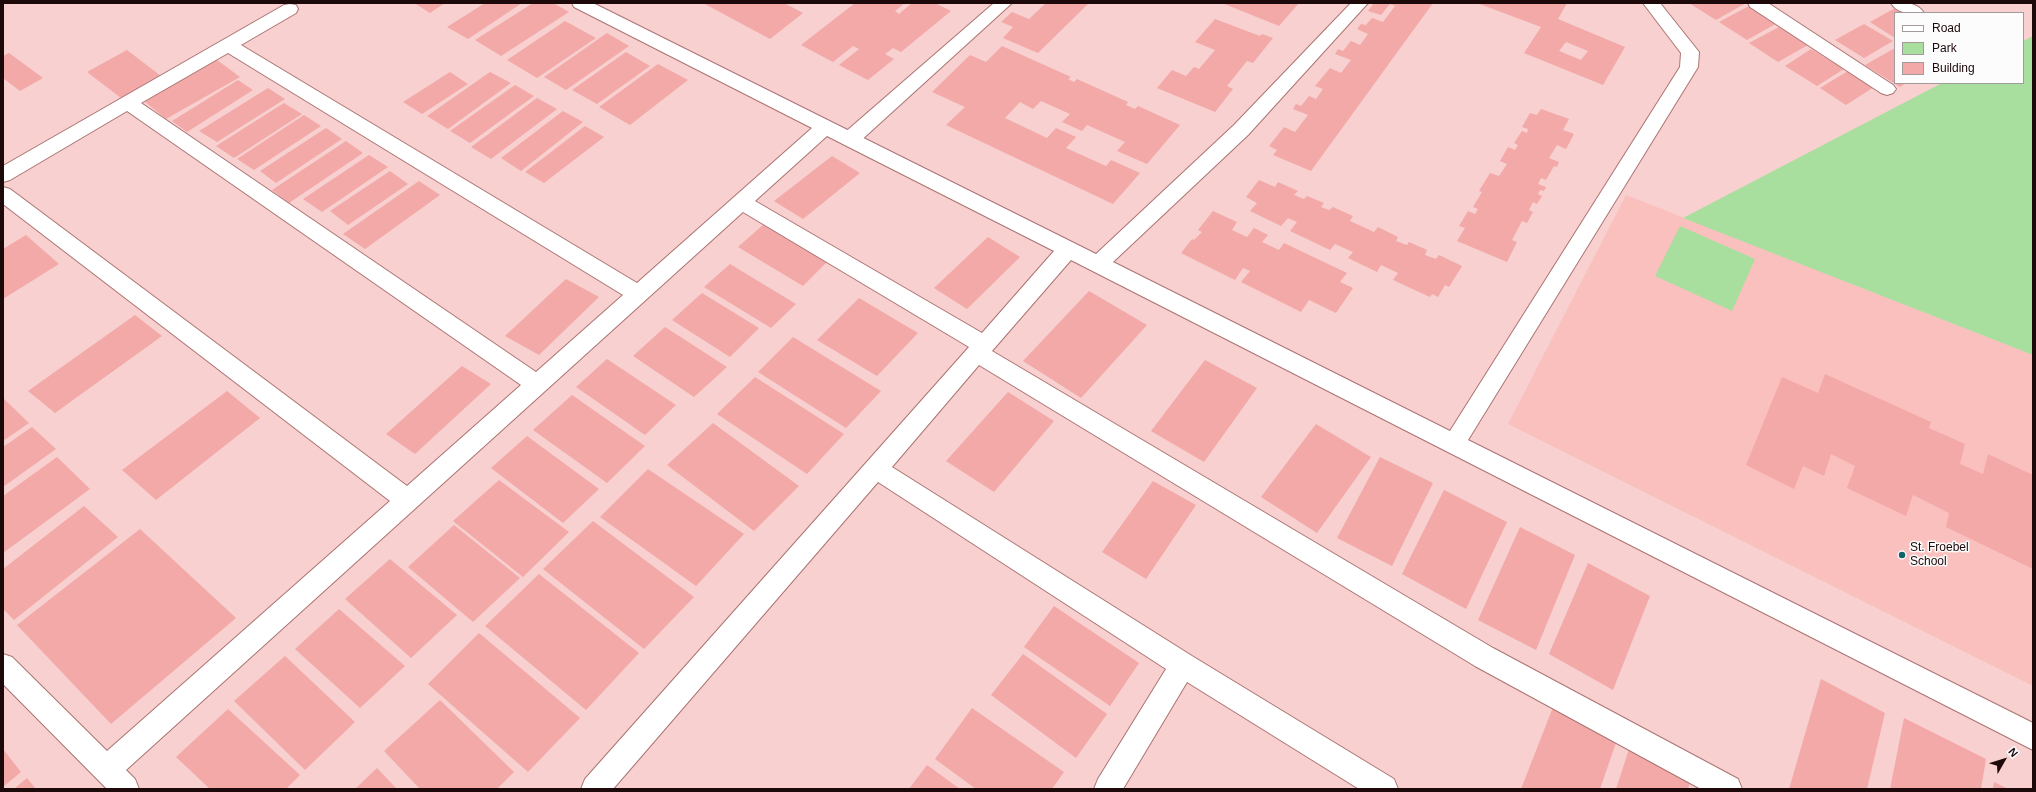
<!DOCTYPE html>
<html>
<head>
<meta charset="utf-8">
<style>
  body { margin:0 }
  #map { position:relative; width:2036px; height:792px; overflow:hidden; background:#f7d0cf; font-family:Helvetica,sans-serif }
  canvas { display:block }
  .frame { position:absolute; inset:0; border:4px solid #1d0909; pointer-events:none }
  .legend { position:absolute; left:1894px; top:12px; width:130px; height:72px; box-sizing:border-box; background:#fcfcfc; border:1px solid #a39b9b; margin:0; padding:5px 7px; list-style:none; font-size:12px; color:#1d0909 }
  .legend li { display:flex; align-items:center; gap:8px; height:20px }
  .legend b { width:20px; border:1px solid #a39b9b }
  .north { position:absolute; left:1984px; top:740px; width:40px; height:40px; -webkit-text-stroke:3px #fcfcfc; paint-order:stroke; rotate:51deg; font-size:11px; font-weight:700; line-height:16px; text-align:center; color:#1d0909 }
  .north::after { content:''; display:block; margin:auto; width:14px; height:18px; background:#1d0909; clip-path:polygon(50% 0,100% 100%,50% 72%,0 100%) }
</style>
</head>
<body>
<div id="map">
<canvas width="2036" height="792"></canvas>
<div class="frame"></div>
<ul class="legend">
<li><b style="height:5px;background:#fff"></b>Road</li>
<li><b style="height:11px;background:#a8de9e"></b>Park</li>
<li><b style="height:11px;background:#f2a9a8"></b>Building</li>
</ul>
<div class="north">N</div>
</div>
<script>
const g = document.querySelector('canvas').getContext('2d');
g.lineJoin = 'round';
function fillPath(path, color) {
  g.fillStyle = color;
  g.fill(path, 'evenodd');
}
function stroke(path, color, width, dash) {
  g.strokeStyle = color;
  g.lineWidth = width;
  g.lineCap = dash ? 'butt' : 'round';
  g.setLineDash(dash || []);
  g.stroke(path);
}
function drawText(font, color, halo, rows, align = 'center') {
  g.font = font + ' Helvetica,sans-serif';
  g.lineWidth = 3;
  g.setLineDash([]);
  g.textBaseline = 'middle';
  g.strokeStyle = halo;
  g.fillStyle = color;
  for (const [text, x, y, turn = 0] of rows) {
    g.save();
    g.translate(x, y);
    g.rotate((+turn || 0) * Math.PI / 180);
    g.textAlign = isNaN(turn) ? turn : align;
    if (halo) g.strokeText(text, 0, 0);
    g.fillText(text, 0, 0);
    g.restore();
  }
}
fillPath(new Path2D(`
  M1626,195l407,160v331l-525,-262z`), '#fac0be');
fillPath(new Path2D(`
  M2033,36v319l-350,-137 259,-135h81v-42z
  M1680,226l75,33 -23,52 -77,-35z`), '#a8de9e');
fillPath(new Path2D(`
  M414,3h31l-15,10z
  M485,3h37l-54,36 -21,-12z
  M533,3h20l16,9 -68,44 -26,-16z
  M703,3h81l19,10 -33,26z
  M855,3h50l-10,8 4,3 13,-11h23l16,8 -50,41 -8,-4 -8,6 9,5 -26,21 -29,-15 20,-16 -6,-3 -20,16 -32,-17z
  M1046,3h43l-51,50 -35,-15 10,-11 -12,-5 11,-10 17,7z
  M1222,3h77l-20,23z
  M1374,3h59l-122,168 -38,-16 4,-5 -8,-4 15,-19 11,5 13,-17 -15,-6 3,-5 5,2 8,-10 7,3 7,-10 -8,-3 15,-18 11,5 10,-13 -16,-6 3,-5 5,2 8,-10 9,4 8,-11 -11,-5 4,-5 5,1 6,-7 11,4 12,-16 -5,-2 -9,11 -13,-4z
  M1477,3h90l-9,16 67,28 -22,38 -79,-32 17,-26zM1566,42l22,9 -7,9 -22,-9z
  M1689,3h57l-30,17z
  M1751,5l28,17 -32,18 -28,-18z
  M1895,8l8,5h-8v25l-25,-16z
  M1215,19l45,17 2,-2 11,4 -20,25 -6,-2 -20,25 6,3 -18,23 -58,-24 15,-18 14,6 8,-9 5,2 16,-19 -20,-8z
  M565,21l31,17 -59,40 -30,-18z
  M1864,24l29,17 -29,17 -29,-18z
  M1779,27l29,18 -30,17 -29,-19z
  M607,33l22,13 -63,44 -22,-13z
  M1002,46l69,31 -3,2 6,3 3,-3 51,23 -2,3 9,4 3,-3 42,19 -33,39 -30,-13 8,-9 -38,-17 -5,6 -20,-9 8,-8 -29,-13 -8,8 -13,-7 -15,16 42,20 9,-10 20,9 -10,11 40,18 5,-6 29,13 -27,31 -167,-79 19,-18 -33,-15 38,-37 16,7z
  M1895,48v35h11l-6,4 -35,-22z
  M1811,49l33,20 -27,17 -32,-20z
  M127,50l34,26 -40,22 -34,-26z
  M626,52l24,14 -53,38 -25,-14z
  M9,53l34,25 -23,13 -17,-13v-22z
  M217,60l23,17 -74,42 -22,-18z
  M658,64l30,16 -58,45 -31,-18z
  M1848,71l26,16 -28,18 -26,-17z
  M450,72l18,12 -46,30 -19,-12z
  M490,72l21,11 -63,46 -21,-13z
  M238,80l15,10 -66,42 -15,-11z
  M515,85l19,11 -64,47 -20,-12z
  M268,88l17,11 -68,43 -18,-11z
  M537,98l20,11 -66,50 -20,-12z
  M284,103l18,11 -68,44 -18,-12z
  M1541,109l28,10 -6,11 11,4 -8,15 -9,-4 -8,13 10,4 -2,5 -3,-1 -8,14 -5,-2 -3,6 8,3 -2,4 -4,-1 -2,4 4,2 -5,8 -4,-2 -4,8 4,2 -6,11 -5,-2 -10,19 5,2 -10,20 -50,-21 8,-13 -6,-2 9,-15 7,3 3,-5 -5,-2 9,-15 -3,-1 11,-18 9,3 8,-12 -7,-3 8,-14 7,3 3,-5 -4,-2 8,-12 5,2 1,-4 -6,-2 8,-14 7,2z
  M563,111l20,11 -62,49 -20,-13z
  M304,115l17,11 -67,44 -17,-11z
  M585,126l19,11 -60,46 -19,-11z
  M326,128l16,11 -66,44 -16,-12z
  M346,141l17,12 -74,50 -17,-13z
  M369,155l19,12 -66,45 -19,-13z
  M832,156l28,17 -57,46 -29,-18z
  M390,171l18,13 -60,41 -18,-14z
  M1259,180l16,7 3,-5 20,9 -4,4 10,4 3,-3 17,7 -3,4 8,3 4,-3 20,9 -3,5 24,11 4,-5 20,10 -2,4 11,4 2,-3 18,8 -2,5 11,4 3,-4 23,11 -13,21 -4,-2 -7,12 -6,-3 -2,3 -37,-17 5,-7 -17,-8 -4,7 -29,-14 5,-6 -18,-8 -5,6 -40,-19 7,-9 -9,-4 -7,8 -31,-15 7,-8 -11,-6z
  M419,181l21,14 -75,54 -22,-15z
  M1213,211l24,11 -5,8 15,7 7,-9 14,7 -6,7 17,8 5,-7 63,30 -7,9 13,6 -17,25 -27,-13 -8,12 -60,-30 9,-11 -7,-3 -8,12 -54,-27 11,-14 2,1 8,-8 -4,-2z
  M764,224l64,37 -25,25 -65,-39z
  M26,235l33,29 -56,35v-50z
  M988,237l32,20 -53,52 -33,-21z
  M730,264l66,40 -25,24 -67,-41z
  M566,279l33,18 -60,58 -34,-19z
  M1089,291l58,34 -66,73 -58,-37z
  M702,293l57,35 -29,29 -58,-37z
  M859,298l59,35 -41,43 -60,-36z
  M135,315l27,21 -107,77 -27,-22z
  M665,327l62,40 -33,30 -61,-41z
  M793,337l88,54 -35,37 -88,-56z
  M607,359l69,46 -31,30 -69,-48z
  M1205,360l52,28 -53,74 -53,-31z
  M462,366l29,18 -76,70 -29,-20z
  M1825,374l106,48 -2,6 36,16 -5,20 23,10 5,-20 45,21v94l-87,-42 3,-14 -36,-18 -7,21 -59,-28 8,-22 -24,-12 -7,22 -21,-10 -9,23 -48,-24 36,-88 36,16z
  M755,377l89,57 -37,40 -90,-60z
  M227,391l33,27 -104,82 -34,-30z
  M1008,392l46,29 -60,71 -48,-31z
  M572,395l73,51 -38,37 -74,-53z
  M3,398l26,25 -26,18z
  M713,423l86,63 -45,45 -87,-66z
  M1316,424l55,33 -54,76 -56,-36z
  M32,427l24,22 -53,38v-40z
  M527,436l72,53 -36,34 -72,-55z
  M57,457l33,32 -87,64v-57z
  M1380,457l53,26 -41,83 -55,-28z
  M648,469l96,65 -48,52 -96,-69z
  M499,480l70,52 -46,45 -70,-56z
  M1153,481l43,24 -50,74 -44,-27z
  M1444,490l63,32 -41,87 -64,-35z
  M84,506l34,31 -104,83 -11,-11v-40z
  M593,521l101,76 -50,52 -101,-80z
  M454,525l66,53 -47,44 -65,-55z
  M1520,527l55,28 -39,95 -58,-30z
  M140,529l96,89 -125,106 -94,-99z
  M390,559l67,56 -46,43 -66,-59z
  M1588,563l62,33 -37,94 -64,-36z
  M539,574l100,79 -53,57 -101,-84z
  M1054,606l85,57 -29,43 -86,-59z
  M339,609l66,57 -45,42 -65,-59z
  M479,633l101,85 -52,54 -100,-88z
  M1023,654l84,60 -31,44 -85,-63z
  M285,656l70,66 -50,48 -71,-69z
  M1821,679l64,34 -18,76h-78z
  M440,700l74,72 -17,17h-77l-36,-38z
  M1555,702l63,35 -18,52h-79z
  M972,708l92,64 -12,17h-76l-41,-30z
  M228,709l72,66 -14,14h-76l-34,-32z
  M1904,718l82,41 -5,30h-91z
  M1630,746l61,33 -3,10h-72z
  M3,749l18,23 -18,15z
  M927,765l33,24h-51z
  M377,768l20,21h-42z
  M27,778l9,11h-22z
  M1994,782l14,7h-15z`), '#f2a9a8');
const service = new Path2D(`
  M994,3h18l-155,141 -7,1 -7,-1 -2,-5 2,-5z`);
const minor = new Path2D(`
  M572,3h21l503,251 138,-129 117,-122h17l-120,132 -135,127 337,169 230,-364 1,-14 -38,-50h17l39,49 -1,15 -230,373 565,283v27l-962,-490 -79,91 501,297 245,131 4,10h-41l-226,-123 -496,-301 -87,102 300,189 202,123 4,10h-39l-172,-107 -64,107h-29l4,-10 68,-110 -288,-187 -265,307h-32l4,-10 384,-432 -226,-135 -617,558 9,9 4,10h-32l-104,-105v-30l9,3 95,94 283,-250 -387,-297v-17l7,2 397,297 114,-101 -394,-274 -117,69 -7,2v-16l281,-161 6,-1 6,1 2,4 -2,4 -55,32 396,238 175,-155 -238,-121zM228,53l395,242 -87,77 -395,-269zM827,136l227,115 -72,82 -227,-132z
  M1748,3h20l125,82 3,4 -3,4 -6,2 -6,-2 -131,-86z
  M1891,3c12,0 26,-2 33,10 -12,0 -26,2 -33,-10z`);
stroke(service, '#ac7372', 2);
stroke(minor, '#ac7372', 2);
fillPath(service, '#fff');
fillPath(minor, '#fff');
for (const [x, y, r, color] of [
  [1902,555,4,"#136367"]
]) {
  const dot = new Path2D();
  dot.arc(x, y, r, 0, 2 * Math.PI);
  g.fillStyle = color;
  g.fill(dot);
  stroke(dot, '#fcfcfc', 1.5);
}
drawText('12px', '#1d0909', '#fcfcfc', [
  ["St. Froebel",1910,548],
  ["School",1910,562]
], 'left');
</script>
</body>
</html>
